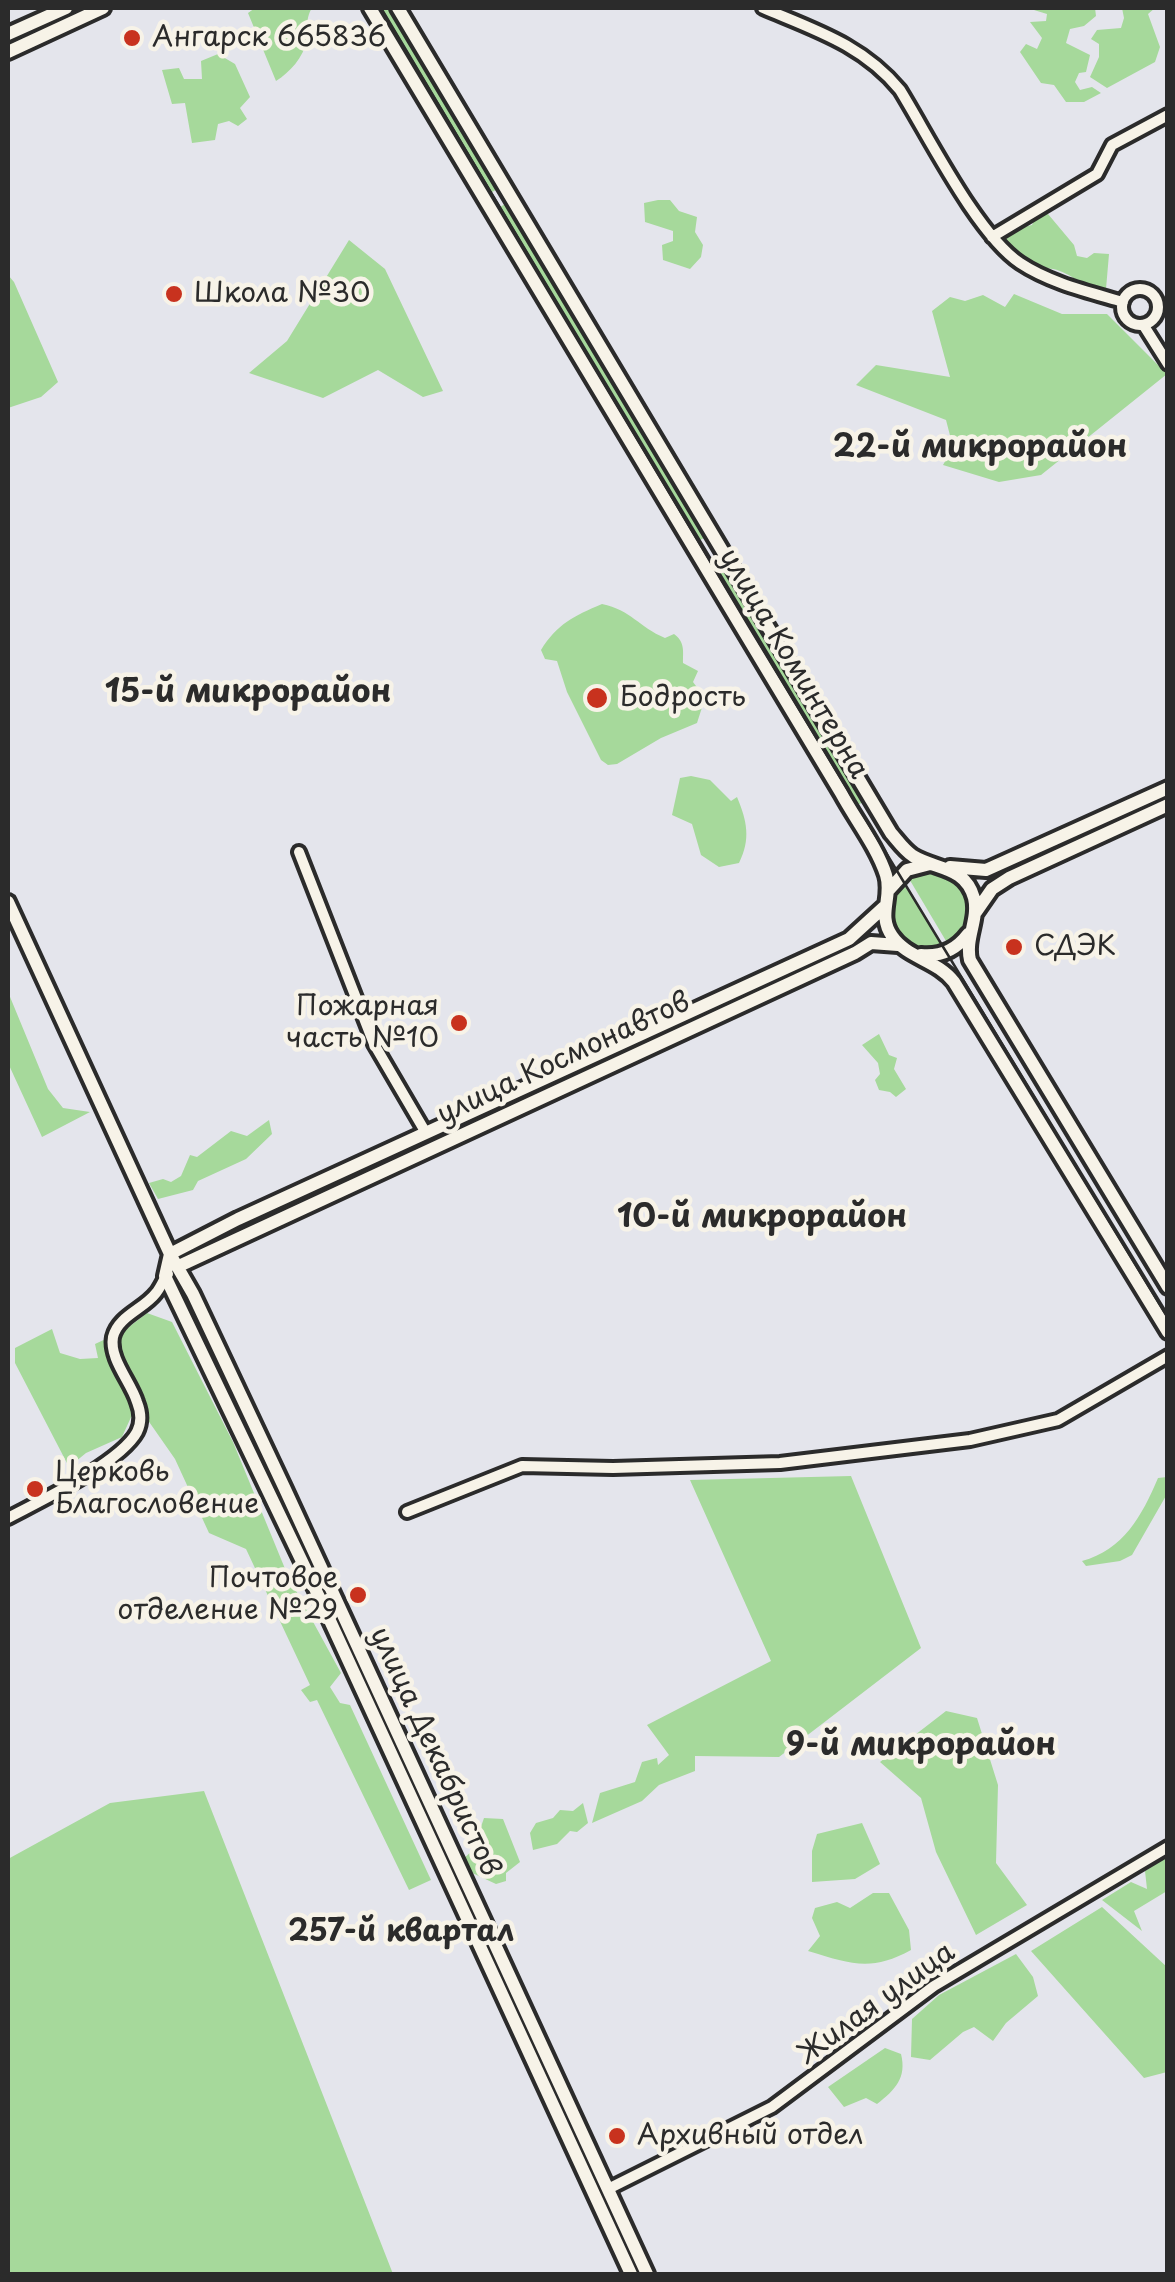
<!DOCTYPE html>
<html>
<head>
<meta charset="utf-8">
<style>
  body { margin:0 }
  #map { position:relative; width:1175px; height:2282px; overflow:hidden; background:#e4e5ec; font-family:"Playpen Sans",sans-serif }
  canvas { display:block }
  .frame { position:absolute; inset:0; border:10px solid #2b2b2b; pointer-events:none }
</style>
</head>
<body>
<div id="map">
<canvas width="1175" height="2282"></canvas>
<div class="frame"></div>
</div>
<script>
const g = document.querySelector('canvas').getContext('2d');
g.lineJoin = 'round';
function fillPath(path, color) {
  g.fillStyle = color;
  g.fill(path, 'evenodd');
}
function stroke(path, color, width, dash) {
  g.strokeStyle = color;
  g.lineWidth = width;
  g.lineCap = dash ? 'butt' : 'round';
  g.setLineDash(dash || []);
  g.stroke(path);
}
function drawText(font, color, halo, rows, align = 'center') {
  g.font = font + ' "Playpen Sans",sans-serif';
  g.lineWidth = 9;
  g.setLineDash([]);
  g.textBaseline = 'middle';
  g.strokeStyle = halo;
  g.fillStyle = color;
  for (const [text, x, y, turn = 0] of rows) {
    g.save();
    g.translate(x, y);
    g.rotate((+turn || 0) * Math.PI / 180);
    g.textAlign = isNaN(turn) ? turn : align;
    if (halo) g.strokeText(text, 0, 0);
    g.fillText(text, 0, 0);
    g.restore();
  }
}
fillPath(new Path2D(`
  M255,8h57c-8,13 -2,19 -5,32 -4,18 -17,32 -31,41l-28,-68z
  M375,8h16l108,180 -12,7z
  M1036,8h59l1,8 -12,10 -14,3 -4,14 24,12 -4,17 -7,1 -4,9 5,8 12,-3 9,6 -17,9h-18l-12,-17 -13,-2 -21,-31 6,-8 11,5 5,-11 -12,-16 16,-1 1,-7 -13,-4z
  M1122,8h33l-7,6 12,33 -5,15 -48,26 -17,-11 9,-20v-13l-8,-5 6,-9 24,-2 3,-10z
  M218,54l17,10 15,33 -10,11 7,11 -9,7 -9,-5 -11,3 -3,16 -23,3 -7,-40 -13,1 -10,-34 17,-2 5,11h18l-1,-18z
  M658,200h12l9,11 18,6 -2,15 8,13 -2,12 -11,12 -27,-9 -1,-15 11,-4v-10l-28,-9 -1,-19z
  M508,202l200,334 -12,6 -199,-333z
  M1048,214l26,31 3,11 10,2 7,-5 15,1 -3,35c-21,1 -34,-16 -53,-20 -15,-3 -2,4 -16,-3 -12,-6 -19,-17 -32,-23l2,-12 25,-6 4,-9z
  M349,240l36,29 58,122 -20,6 -45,-27 -55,28 -74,-25 38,-32z
  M8,275l6,7 44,100 -17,15 -33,11z
  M1014,294l48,20h45l60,60 -126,101 -42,7 -56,-17 10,-18 -7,-27 -90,-35 20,-20 74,12 -18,-66 18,-14 15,4 18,-6 22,12z
  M723,560l144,241 -13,5 -144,-240z
  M602,604c29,6 37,23 63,34l9,-4c11,8 9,17 9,29l15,8 -5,11 12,16 -8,25 -36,15 -44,26 -9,1 -7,-5 -34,-68 -10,-31 -12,-2 -4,-9c16,-26 33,-34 61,-46z
  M691,776l19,4 21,21 6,-4c10,24 14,42 2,66l-20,4 -18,-12 -9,-31 -20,-9 8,-37z
  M934,870c7,4 17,6 23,11 24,19 10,50 -8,65l-41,-69z
  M903,881l41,68c-44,3 -72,-29 -41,-68z
  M8,992l40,97 15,19 27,4 -48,25 -34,-74z
  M879,1034l10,21 8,3 -3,11 12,20 -10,8 -6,-5 -11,-2 -4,-10 5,-6 -2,-11 -16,-18z
  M269,1120l3,14 -26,25 -48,22 -5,9 -35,9 -9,-16 14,-4 8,3 10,-6 9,-21 7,2 34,-26 16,5z
  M147,1313l25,9 61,120 55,134 53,97 -11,14 10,16 10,2 81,175 -22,10 -92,-190 -7,2 -9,-12 9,-5 -64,-136 -37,-16 -34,-74 -30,-43 -13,-1 -10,22 -36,16 -17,14 -54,-104v-15l37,-19 8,24 20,6 18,-1 -3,-14 30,-14z
  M851,1476l70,172 -142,109 -84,-1v15l-36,14 -17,16 -50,22 8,-30 35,-11 7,-20 15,-4 1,7 11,-10 -22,-30 124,-64 -81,-181z
  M1167,1477v17l-35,61 -12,6 -34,5 -4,-5c41,-11 60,-45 76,-83z
  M946,1711l31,7 21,67 -2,78 31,42 -51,30 -40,-83 -15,-54 -41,-36z
  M204,1791l189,483h-385v-415l102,-56z
  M583,1803l5,20 -11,9 -7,-1 -13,13 -24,6 -3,-17 6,-10 17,-5 7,-8 13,1z
  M484,1818l19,1 17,43 -14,11v8l-10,3 -28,-13 -6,-11 11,-10z
  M862,1823l18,41 -25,15 -43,3v-31l5,-17z
  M1167,1857v34l-33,20 8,20 -40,-31 29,-18 16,7 -2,-18z
  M873,1893h16l20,37 2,20c-40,22 -60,14 -103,1l12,-15 -8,-18 3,-10 22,-6 13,6z
  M1102,1907l65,60v105l-23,6 -113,-127z
  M1016,1954l17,23 5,19 -32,27 -13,18 -19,-14 -11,5 -33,28 -19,-3 1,-38 27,-24z
  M885,2048l16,6c6,24 -6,36 -24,50l-11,-6 -22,9 -16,-20z`), '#a6d99b');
const minor = new Path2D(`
  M763,8c52,22 100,37 137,82 29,47 77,144 120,173 30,20 69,29 103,39
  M992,237l105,-63 15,-29 56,-30
  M1122 307a18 18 0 1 1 36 0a18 18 0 1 1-36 0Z
  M1144,326l24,38
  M299,852l75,192 52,89
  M407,1512l115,-46 91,2 167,-5 190,-23 88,-20 110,-64
  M8,1518c32,-17 112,-55 129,-86 5,-10 4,-20 0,-30 -6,-20 -28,-43 -24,-65 5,-21 31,-28 43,-44 5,-6 7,-13 12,-19
  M608,2189l164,-82 162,-121 234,-139`);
const tertiary = new Path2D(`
  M370,8l471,785c14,26 36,54 45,82 7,22 -9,40 6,61 15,22 45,24 62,46l214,350
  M398,8l493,825c7,8 13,17 22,23 23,14 52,10 61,42 5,22 -9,40 -4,62l198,327
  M8,34l58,-26
  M8,52l95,-44
  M950,867l36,3 182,-82
  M888,891l19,-21 23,-6
  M8,902l162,352 23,40 91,193 363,787
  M976,912l16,-23 17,-11 159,-73
  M921,955c20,2 35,-5 47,-21
  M170,1254l-5,22 12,25 143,298 311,675
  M170,1254l68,-35 611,-280 35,-32
  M179,1266l676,-313 16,-10 27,2`);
stroke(minor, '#2b2b2b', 18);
stroke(tertiary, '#2b2b2b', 20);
stroke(minor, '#f7f3e8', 10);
stroke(tertiary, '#f7f3e8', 12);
stroke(new Path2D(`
  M381,8l367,617 420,693`), '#2b2b2b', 2.5);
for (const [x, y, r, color] of [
  [132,38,10,"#c8321e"],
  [174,294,10,"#c8321e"],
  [597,698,12,"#c8321e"],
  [1014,947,10,"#c8321e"],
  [459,1023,10,"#c8321e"],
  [35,1489,10,"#c8321e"],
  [358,1595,10,"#c8321e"],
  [617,2136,10,"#c8321e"]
]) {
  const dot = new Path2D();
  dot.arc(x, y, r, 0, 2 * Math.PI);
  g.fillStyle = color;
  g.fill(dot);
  stroke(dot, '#f7f3e8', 4);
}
drawText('28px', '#2b2b2b', '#f7f3e8', [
  ["Ангарск 665836",152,38],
  ["Школа №30",194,294],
  ["Бодрость",620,698],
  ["СДЭК",1034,947],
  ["Пожарная",439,1007,"right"],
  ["часть №10",439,1039,"right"],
  ["Церковь",55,1473],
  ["Благословение",55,1505],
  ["Почтовое",338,1579,"right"],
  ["отделение №29",338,1611,"right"],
  ["Архивный отдел",637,2136]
], 'left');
drawText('28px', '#2b2b2b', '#f7f3e8', [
  ["улица Коминтерна",793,664,59],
  ["улица Космонавтов",564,1059,-25],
  ["улица Декабристов",434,1752,65],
  ["Жилая улица",877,2004,-36]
]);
drawText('bold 30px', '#2b2b2b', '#f7f3e8', [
  ["257-й квартал",401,1933]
]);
drawText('bold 32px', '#2b2b2b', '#f7f3e8', [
  ["22-й микрорайон",980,448],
  ["15-й микрорайон",248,693],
  ["10-й микрорайон",762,1218],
  ["9-й микрорайон",921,1746]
]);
</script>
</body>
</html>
